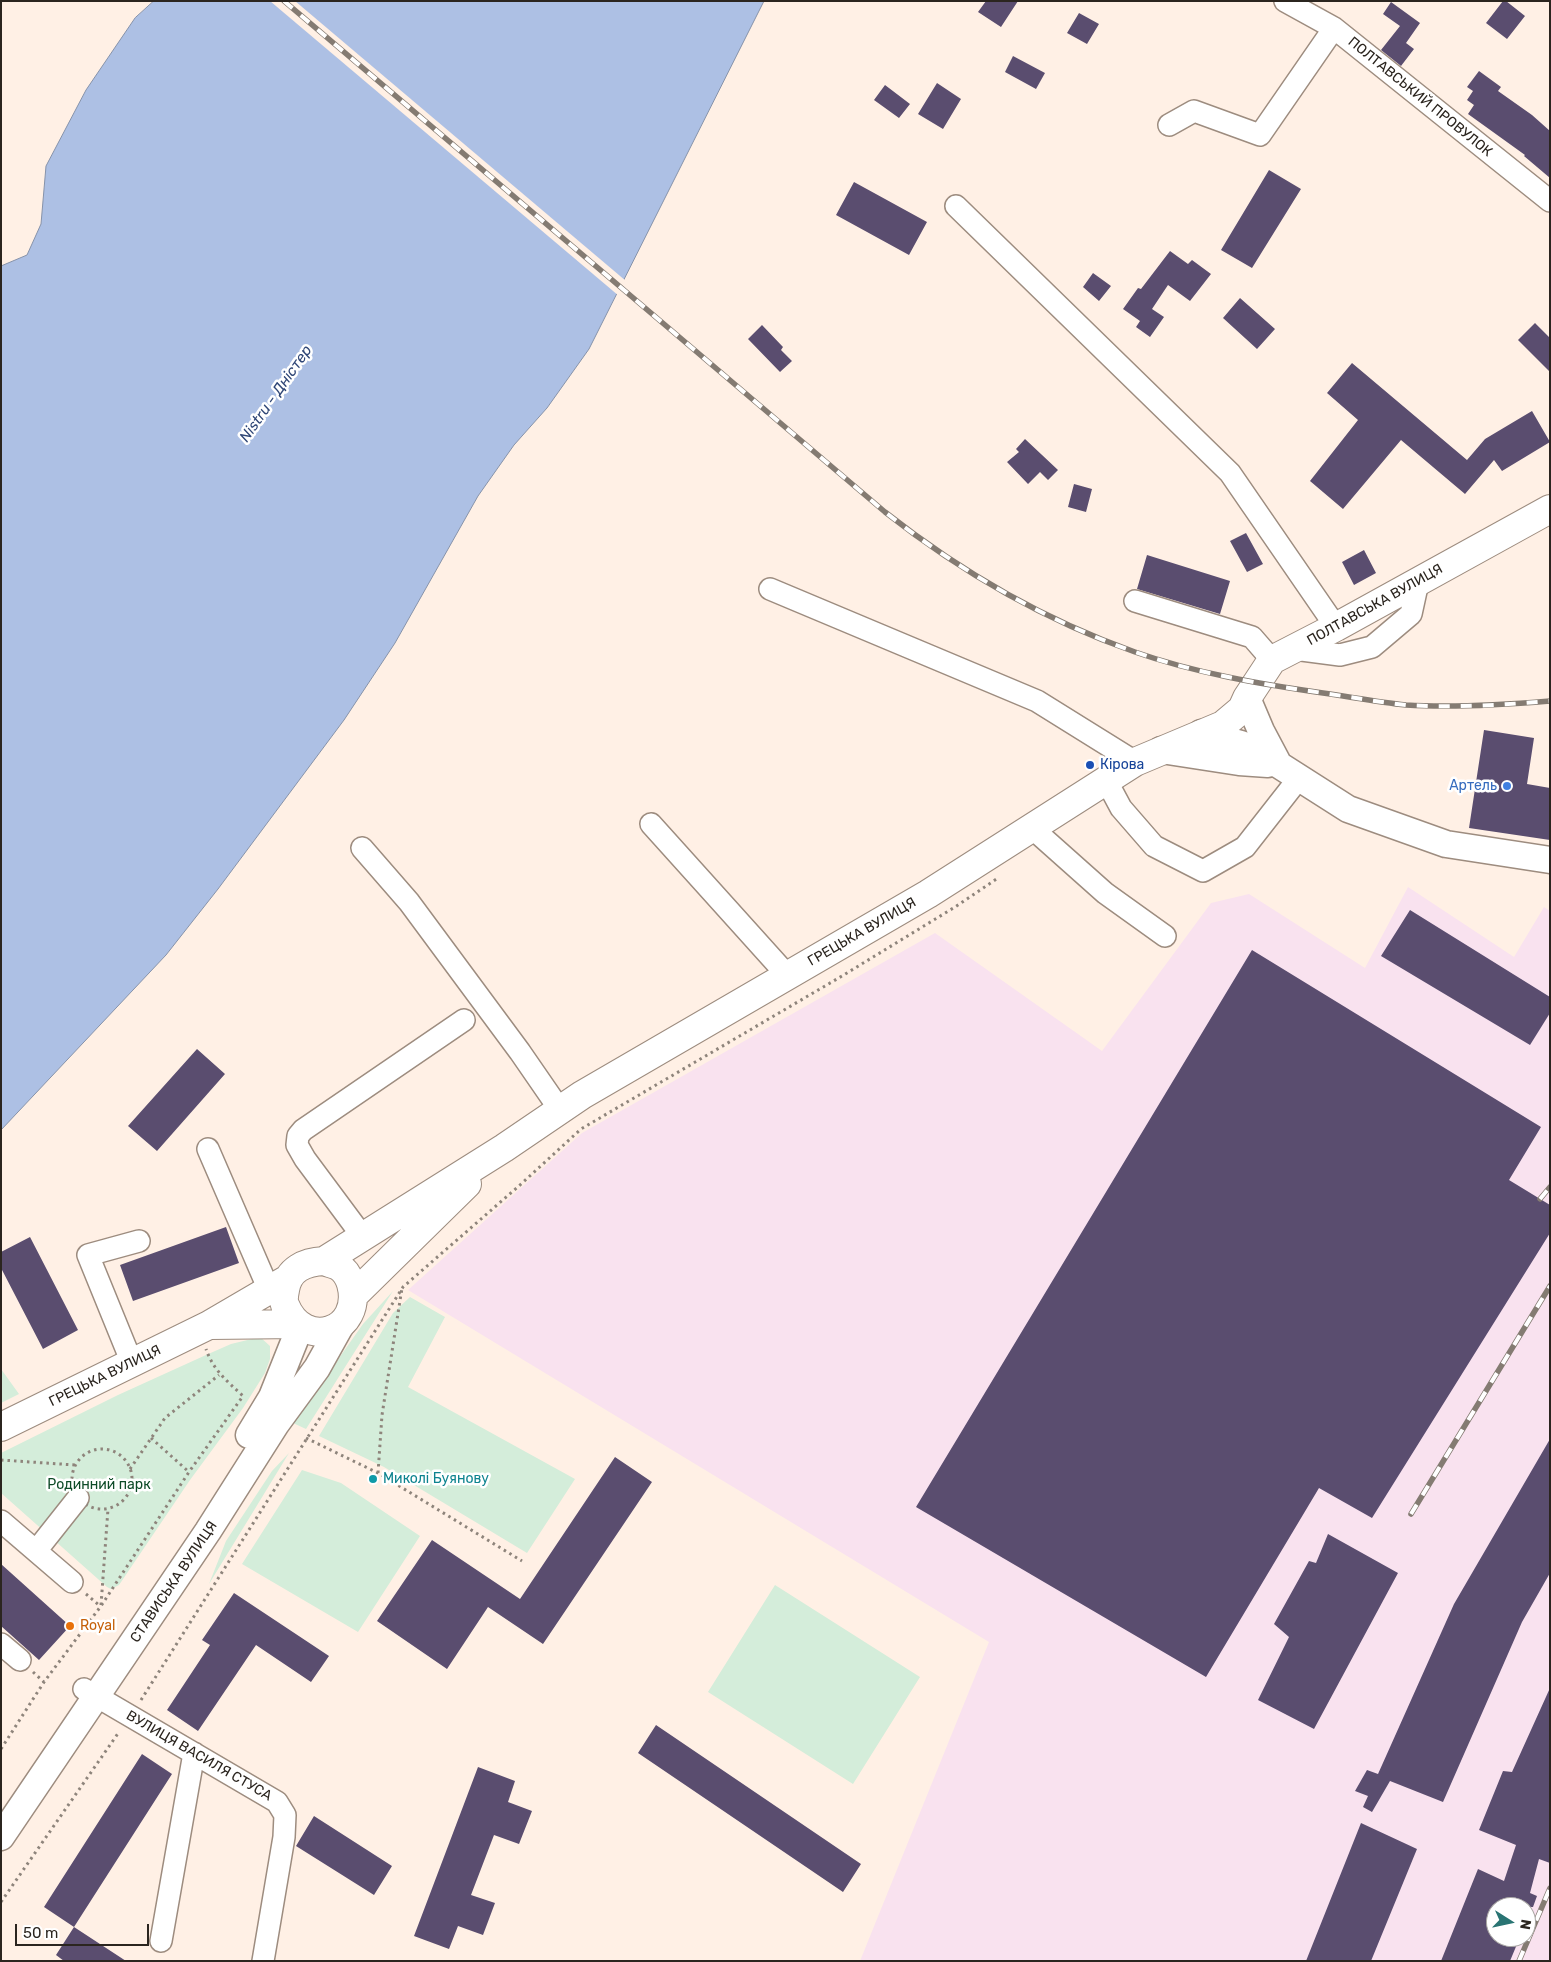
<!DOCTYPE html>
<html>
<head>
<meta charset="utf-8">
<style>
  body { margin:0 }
  #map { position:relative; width:1551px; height:1962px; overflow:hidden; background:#fff0e5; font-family:Rubik,sans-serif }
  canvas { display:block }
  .frame { position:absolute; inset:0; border:2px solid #2b251f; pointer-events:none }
  .north { position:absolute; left:1486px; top:1897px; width:50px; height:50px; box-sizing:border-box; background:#fff; border:1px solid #aaa8a5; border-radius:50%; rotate:100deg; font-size:14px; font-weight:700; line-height:20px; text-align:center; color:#2b251f }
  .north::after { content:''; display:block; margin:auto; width:18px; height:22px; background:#297473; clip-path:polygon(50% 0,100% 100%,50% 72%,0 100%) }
  .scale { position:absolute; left:15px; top:1924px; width:134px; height:22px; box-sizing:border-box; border:2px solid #2b251f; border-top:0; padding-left:6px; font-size:15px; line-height:18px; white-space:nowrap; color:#2b251f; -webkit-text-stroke:4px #fff; paint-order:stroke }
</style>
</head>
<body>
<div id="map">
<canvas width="1551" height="1962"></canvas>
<div class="frame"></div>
<div class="north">N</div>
<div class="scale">50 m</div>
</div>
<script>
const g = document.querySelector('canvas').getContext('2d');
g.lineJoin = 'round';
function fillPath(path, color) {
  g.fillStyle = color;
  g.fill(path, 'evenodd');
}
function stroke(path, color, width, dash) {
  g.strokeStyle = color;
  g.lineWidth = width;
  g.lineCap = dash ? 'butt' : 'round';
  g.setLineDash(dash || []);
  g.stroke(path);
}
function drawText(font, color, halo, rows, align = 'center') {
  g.font = font + ' Rubik,sans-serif';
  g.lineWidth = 5;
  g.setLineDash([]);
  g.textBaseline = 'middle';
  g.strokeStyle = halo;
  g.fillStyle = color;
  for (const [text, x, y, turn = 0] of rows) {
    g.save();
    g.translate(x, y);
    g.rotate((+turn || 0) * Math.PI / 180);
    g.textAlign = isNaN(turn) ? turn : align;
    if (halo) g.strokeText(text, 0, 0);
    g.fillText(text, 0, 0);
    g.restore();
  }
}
fillPath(new Path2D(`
  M1408,887l106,70 30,-50 6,4v1050h-690l129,-319 -581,-352 174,-157 353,-200 167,118 109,-148 38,-9 116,74zM1496,1907h30v30h-30z`), '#f9e2ef');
fillPath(new Path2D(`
  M393,1291l-87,138 -13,-6 70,-99z
  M410,1297l35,20 -37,70 167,92 -48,74 -143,-86 -65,-31 74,-123z
  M260,1337l10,9v13l-5,14 -22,35 -53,72 -71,105 -8,4 -4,-2 -106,-94v-40l117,-58 88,-40 25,-11z
  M1,1369l18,25 -18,9z
  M289,1453l-80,131 17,-43 46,-70z
  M302,1470l39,13 79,53 -62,96 -116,-68z
  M775,1585l145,92 -67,107 -145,-92z`), '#d4edda');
const water = new Path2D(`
  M154,1h610l-175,348 -42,59 -33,37 -36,51 -83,147 -51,77 -126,169 -52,66 -165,175v-864l26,-11 14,-31 5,-58 40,-76 49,-72z`);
fillPath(water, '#adc0e4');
stroke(water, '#8692a9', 1);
fillPath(new Path2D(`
  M270,1h25l331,280 -7,15z`), '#fff0e5');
fillPath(new Path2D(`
  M986,1h32l-17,26 -23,-15z
  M1503,1h3l19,15 -18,23 -21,-16z
  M1391,2l29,21 -14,20 8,6 -13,17 -20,-16 19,-24 -17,-12z
  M1079,13l20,11 -12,20 -20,-11z
  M1013,56l32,17 -9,16 -31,-17z
  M1479,71l22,16 -3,4 34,24 18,16v47l-26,-22 1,-1 -57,-41 6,-9 -7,-5 6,-9 -6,-4z
  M937,83l24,16 -18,30 -25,-15z
  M885,85l25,19 -11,14 -25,-18z
  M1269,170l32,19 -49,79 -31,-18z
  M854,182l73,40 -18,33 -73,-40z
  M1170,251l18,13 4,-4 19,14 -21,27 -22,-16 -16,24 12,8 -14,20 -14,-10 4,-6 -17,-12 15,-21 3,1z
  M1093,273l18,13 -12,15 -16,-14z
  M1240,298l35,31 -18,20 -34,-31z
  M1535,323l15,15v34l-32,-32z
  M762,325l21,22 -2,3 11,11 -12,11 -32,-33z
  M1352,363l115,97 18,-21 47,-28 18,31 -48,29 -8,-11 -29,34 -64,-54 -58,69 -33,-28 48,-61 -31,-27z
  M1025,439l33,31 -10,10 -8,-8 -12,12 -21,-22 12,-10 -3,-3z
  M1074,484l18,5 -6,23 -18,-5z
  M1246,533l17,31 -16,8 -17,-31z
  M1364,550l12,23 -22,12 -12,-23z
  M1147,555l83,26 -10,33 -83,-25z
  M1484,730l50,8 -7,46 23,4v52l-81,-12z
  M1410,910l140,87v16l-20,32 -149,-89z
  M1252,950l289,177 -32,53 41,25v28l-178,285 -53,-30 -113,189 -290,-170z
  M197,1049l28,25 -68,77 -29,-25z
  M226,1227l13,36 -106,38 -13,-36z
  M30,1237l48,93 -35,19 -42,-81v-16z
  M1550,1439v134l-28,49 -79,180 -53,-21 -18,31 -9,-5 5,-11 -13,-5 12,-21 11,4 76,-170z
  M615,1457l37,25 -109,162 -55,-37 -41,62 -70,-48 55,-81 88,59z
  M1328,1534l70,39 -84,156 -56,-29 31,-63 -15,-13 35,-63 7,2z
  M1,1564l69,62 -31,34 -38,-34z
  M234,1593l95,63 -18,26 -55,-37 -58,86 -31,-21 43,-65 -8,-5z
  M1550,1688v175l-11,-4 -9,34 7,3 -4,11h-37v30h24l-10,24h-69l37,-92 26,12 12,-36 -37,-15 24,-59 9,1z
  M656,1725l205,139 -18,28 -205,-139z
  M142,1754l30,20 -98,153 -30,-20z
  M478,1767l37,14 -7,21 24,9 -13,33 -25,-9 -23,60 24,8 -12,32 -25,-9 -9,23 -35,-13z
  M314,1816l78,50 -18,29 -78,-49z
  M1361,1823l56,26 -46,112h-65z
  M74,1927l52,34h-62l-8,-6z`), '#5a4d6f');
const minor = new Path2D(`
  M1285,1l49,27 216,173
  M1169,125l25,-14 66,24 74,-107
  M956,206l274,267 106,154
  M770,589l267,112 98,61
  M1135,601l117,36 20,23
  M1294,649l46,6 32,-8 39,-33 7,-32
  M1106,780l15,28 33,38 49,25 42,-24 54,-69
  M651,824l136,151
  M1032,828l73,65 60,43
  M362,848l47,54 111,150 40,58
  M208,1149l61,141
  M363,1237l-58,-78 -8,-14 1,-9 5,-6 161,-110
  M132,1363l-44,-108 51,-14
  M1,1521l71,61
  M36,1551l42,-53
  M1,1644l19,16
  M84,1689l193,113 8,13 -1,22 -21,124
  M161,1941l33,-188`);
const major = new Path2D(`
  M1247,698l14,33 18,34
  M1201,733l40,11 38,21 69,44 98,35 104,16
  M1161,750l78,12 29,2
  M249,1435l23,-38 28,-70
  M1,1837l207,-306 68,-107 41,-56 24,-43`);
const highway = new Path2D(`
  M324,1261c4,2 10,3 14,5 7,4 11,11 13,18 13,48 -47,68 -66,21 -2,-5 -1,-10 0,-15 3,-21 20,-28 39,-29l180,-113 78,-53 346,-201 207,-132 88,-37 19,-16 5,-11 25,-38 64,-33 214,-118
  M354,1295l113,-111
  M210,1325l87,-1
  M1,1427l208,-102 77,-45`);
stroke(minor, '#9d8c7f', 24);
stroke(major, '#9d8c7f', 29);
stroke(highway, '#9d8c7f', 30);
stroke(new Path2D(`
  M151,1438l38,34
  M306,1438l72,35 144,88
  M72 1479a30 30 0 1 1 60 0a30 30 0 1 1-60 0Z
  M1,1460l74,5
  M130,1469l35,-51 54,-43
  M378,1473l4,-58 20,-127
  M86,1594l14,12
  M101,1605l7,-96
  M33,1672l11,10
  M141,1700l262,-413 117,-102 61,-56 261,-153 113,-69 43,-29
  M1,1749l43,-67 57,-76 88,-134 54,-76c-16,-15 -30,-26 -37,-47
  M1,1902l118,-170`), '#8e847b', 3, [2.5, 4]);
stroke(minor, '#fff', 21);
stroke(major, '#fff', 26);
stroke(highway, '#fff', 28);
const rail = new Path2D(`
  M284,1l601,511c75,59 159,108 250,140 60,21 125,32 188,41 28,4 55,9 83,12 48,3 96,0 144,-4
  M1540,1199l10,-12
  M1411,1514l139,-228
  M1519,1961l31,-73`);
stroke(rail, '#847b72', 5.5);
stroke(rail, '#fff', 4, [11]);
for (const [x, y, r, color] of [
  [1090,765,5,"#1a4fb4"],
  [1507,786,5,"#3f7fe0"],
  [373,1479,5,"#0f9aa8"],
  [70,1626,5,"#e8710a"]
]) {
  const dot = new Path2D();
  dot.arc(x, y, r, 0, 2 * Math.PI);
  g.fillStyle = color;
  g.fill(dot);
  stroke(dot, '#fff', 2);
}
drawText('14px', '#2b251f', '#fff', [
  ["ПОЛТАВСЬКИЙ ПРОВУЛОК",1420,97,39],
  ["ПОЛТАВСЬКА ВУЛИЦЯ",1375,605,-29],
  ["ГРЕЦЬКА ВУЛИЦЯ",862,932,-30],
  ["ГРЕЦЬКА ВУЛИЦЯ",105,1376,-26],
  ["СТАВИСЬКА ВУЛИЦЯ",174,1582,-56],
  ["ВУЛИЦЯ ВАСИЛЯ СТУСА",199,1756,30]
]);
drawText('14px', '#164399', '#fff', [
  ["Кірова",1100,765]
], 'left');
drawText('14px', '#366cbe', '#fff', [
  ["Артель",1497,786]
], 'right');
drawText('14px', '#0d838f', '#fff', [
  ["Миколі Буянову",383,1479]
], 'left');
drawText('14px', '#0e4b28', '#fff', [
  ["Родинний парк",99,1485]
]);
drawText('14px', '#c56008', '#fff', [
  ["Royal",80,1626]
], 'left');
drawText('italic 15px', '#2f4676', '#fff', [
  ["Nistru - Дністер",276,394,-55]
]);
</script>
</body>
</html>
